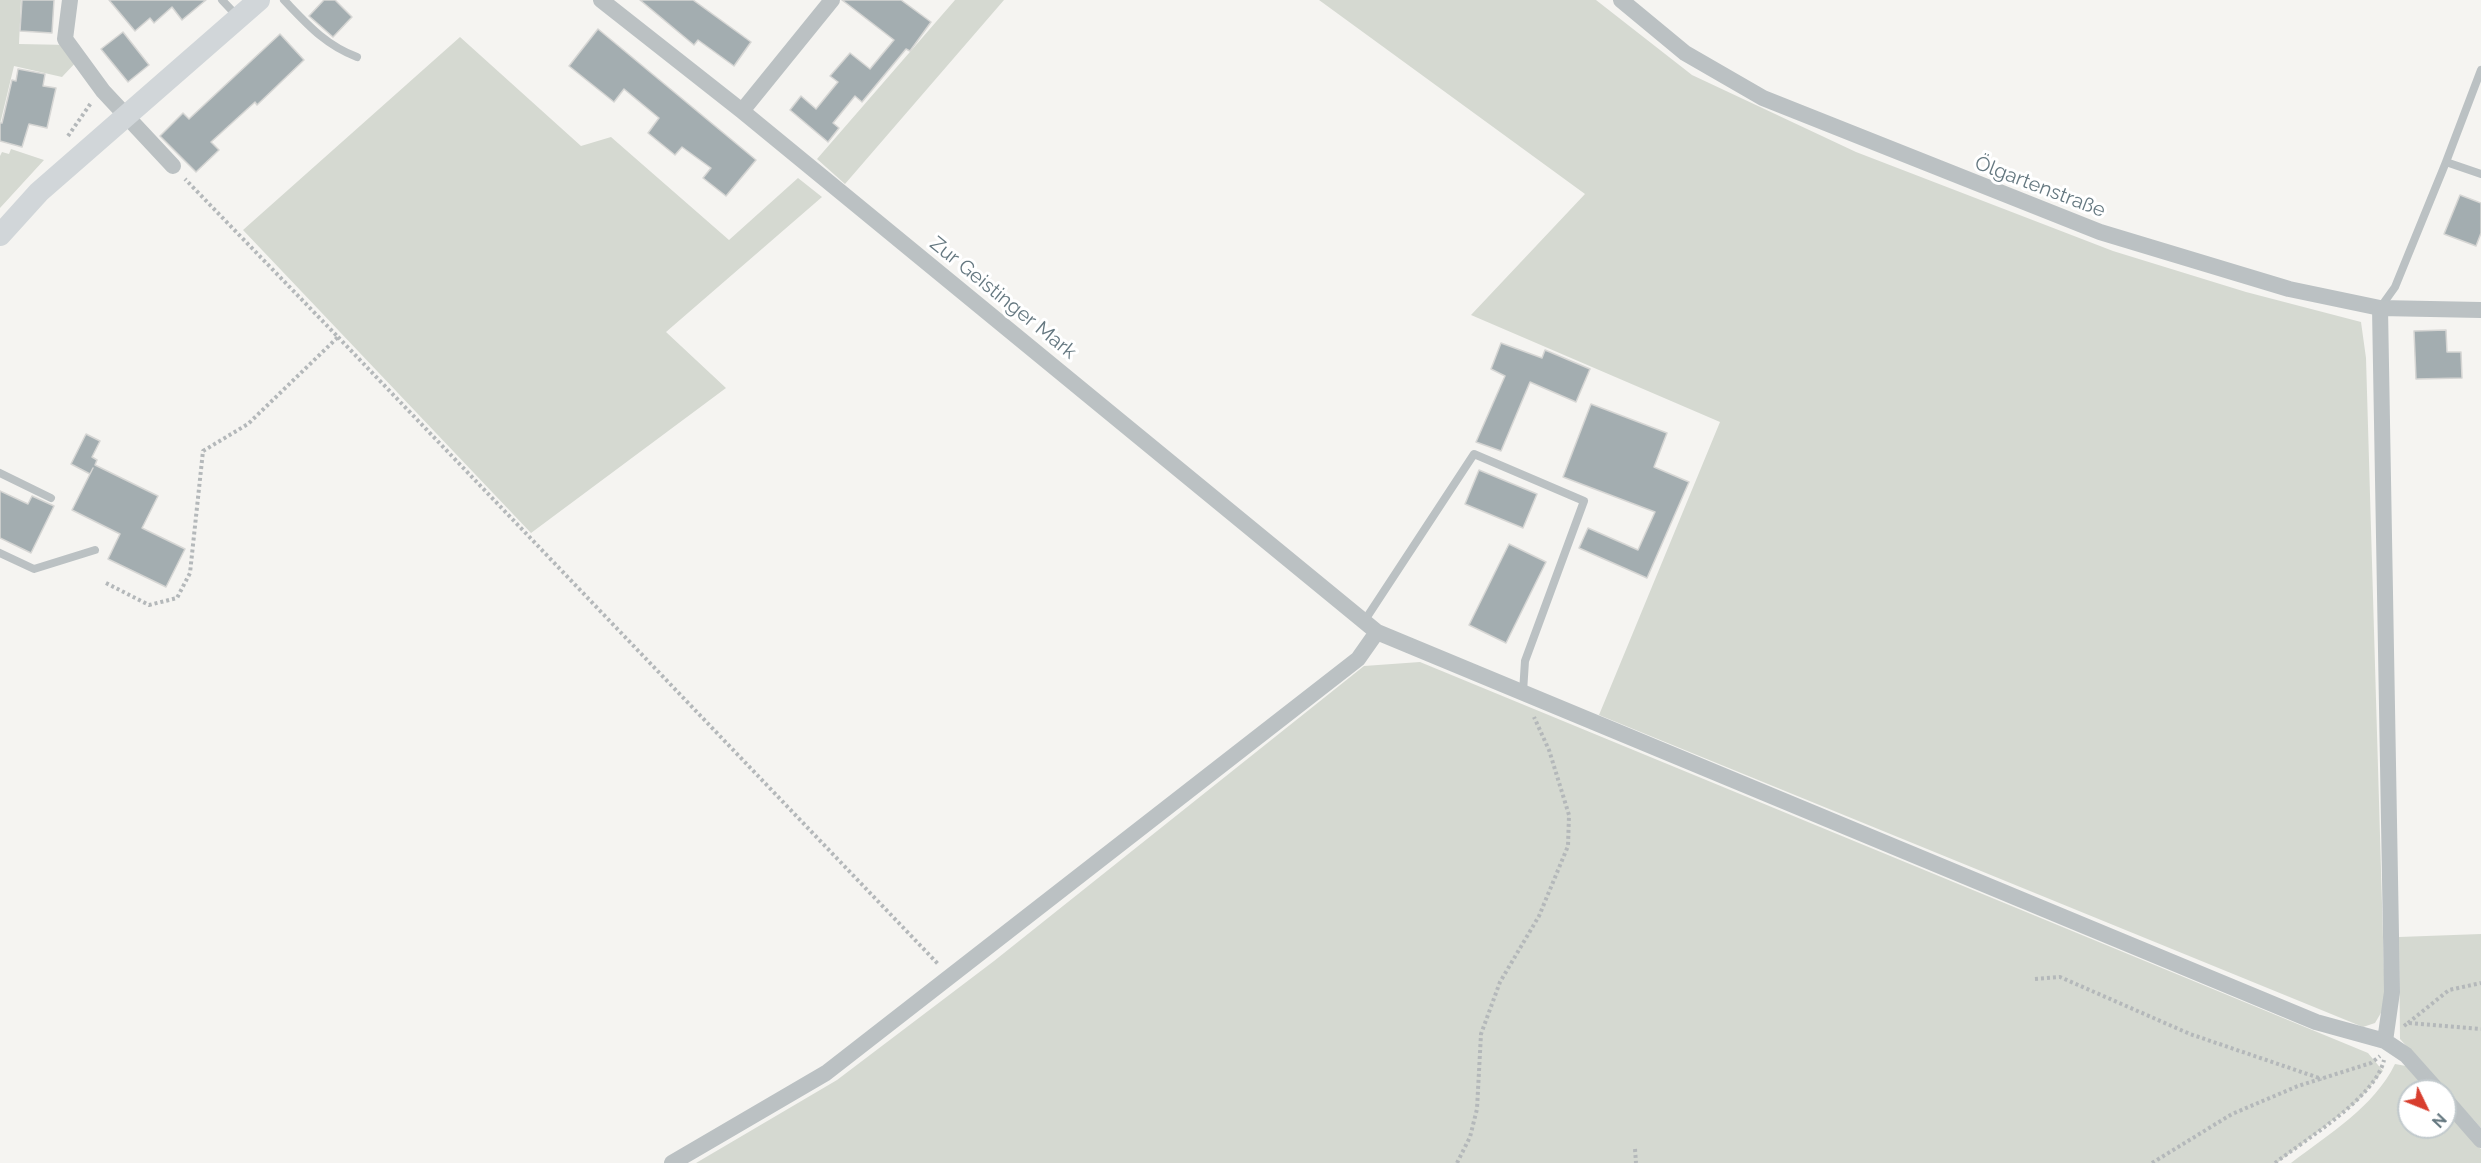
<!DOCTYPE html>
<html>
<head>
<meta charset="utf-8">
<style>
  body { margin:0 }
  #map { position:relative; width:2481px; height:1163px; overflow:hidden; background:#f5f4f1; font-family:Raleway,sans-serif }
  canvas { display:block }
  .north { position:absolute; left:2397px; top:1079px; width:60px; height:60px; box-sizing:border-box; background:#fff; border:2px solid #c1c9cc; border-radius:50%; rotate:133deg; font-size:16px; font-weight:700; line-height:24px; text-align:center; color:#657880 }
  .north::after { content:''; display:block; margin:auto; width:21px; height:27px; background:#d83e2e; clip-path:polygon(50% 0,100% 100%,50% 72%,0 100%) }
</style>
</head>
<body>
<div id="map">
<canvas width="2481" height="1163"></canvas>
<div class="north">N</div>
</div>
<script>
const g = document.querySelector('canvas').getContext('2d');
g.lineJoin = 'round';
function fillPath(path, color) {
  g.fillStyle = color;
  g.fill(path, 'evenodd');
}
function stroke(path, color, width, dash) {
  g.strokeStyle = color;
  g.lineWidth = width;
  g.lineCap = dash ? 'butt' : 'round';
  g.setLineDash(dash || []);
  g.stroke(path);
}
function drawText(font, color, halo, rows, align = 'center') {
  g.font = font + ' Raleway,sans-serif';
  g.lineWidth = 6;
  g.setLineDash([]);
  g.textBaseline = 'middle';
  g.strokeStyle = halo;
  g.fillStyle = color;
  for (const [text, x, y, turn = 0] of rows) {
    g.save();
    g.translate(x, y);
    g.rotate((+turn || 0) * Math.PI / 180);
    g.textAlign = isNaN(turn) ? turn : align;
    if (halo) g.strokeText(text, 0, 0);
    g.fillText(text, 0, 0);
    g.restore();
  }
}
fillPath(new Path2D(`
  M0,0h21l-2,44 50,1 10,14 -17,18 -48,-11 -14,58z
  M955,0h49l-159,184 -28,-25z
  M1319,0h277l96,75 164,77 257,99 133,41 115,30 5,36 19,648 -10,17 -12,4 -764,-312 121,-293 -249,-107 114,-121z
  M460,37l121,109 30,-9 118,103 69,-62 24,19 -156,135 60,56 -195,145 -288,-303z
  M11,149l33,11 -44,48v-52l2,-4 7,2z
  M1420,662l948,391 15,18 -25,30 -81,62h-1581l141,-83 157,-119 370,-295z
  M2481,934v194l-81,-89 -1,-102z
  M2395,1064l11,2 23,25h-20v36h36v-18l36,40v14h-190c38,-29 83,-56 104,-99z`), '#d5d9d1');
const building = new Path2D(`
  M22,0h32l-2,33 -32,-2z
  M109,0h97l-24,20 -10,-13 -18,16 -4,-5 -15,13z
  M324,0h11l17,17 -19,20 -24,-21z
  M640,0h53l58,42 -17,24 -36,-26 -4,5z
  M842,0h59l30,22 -21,29 -4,-2 -44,53 -7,-6 -22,27 6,5 -11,14 -38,-32 11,-14 15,13 22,-27 -8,-6 20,-23 20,16 24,-29z
  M598,29l158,131 -30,36 -23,-18 8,-10 -29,-21 -7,8 -27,-22 11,-15 -35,-29 -10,13 -45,-36z
  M123,32l26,33 -21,17 -27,-33z
  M280,34l24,26 -47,45 -2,-3 -44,40 8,8 -23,22 -36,-36 23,-23 6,6z
  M18,69l27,5 -2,12 13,2 -9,40 -18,-4 -7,23 -22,-6v-18h2l10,-43 4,1z
  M2460,195l21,8v30l-5,13 -32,-12z
  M2446,330l1,22h14l1,26 -46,1 -2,-48z
  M1501,343l41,15 3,-8 45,19 -14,33 -46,-20 -29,69 -25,-9 29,-66 -14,-7z
  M1591,404l76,29 -13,34 35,15 -42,96 -68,-30 9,-20 50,22 17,-38 -92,-35z
  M86,434l14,7 -8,16 5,3 -2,5 63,31 -16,32 43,21 -19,38 -58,-28 12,-25 -48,-24 21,-42 -3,6 -19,-10z
  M1479,470l58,24 -14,34 -58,-24z
  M0,491l28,13 4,-8 22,10 -23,47 -31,-15z
  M1509,544l37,18 -40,81 -37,-18z`);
fillPath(building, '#a3adb0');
stroke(building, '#d6d6d4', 1.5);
stroke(new Path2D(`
  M68,136l23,-33
  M338,337l601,628
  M106,583l43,22 28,-7 13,-25 13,-122 45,-27 90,-87 -153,-158
  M2035,979l25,-2 130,57 132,45
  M2408,1023l41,-33 32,-7
  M2404,1026l4,-3 73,6
  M1635,1149l1,14
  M1457,1163l13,-26 7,-28 4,-75 19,-52 39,-66 29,-70 1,-31 -20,-65 -15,-33
  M2152,1163l80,-49 66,-28 73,-23 9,-7
  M2275,1163c31,-24 100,-65 109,-103`), '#b4b8ba', 4, [3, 3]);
stroke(new Path2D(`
  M222,0l16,17
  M284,0c23,24 41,45 73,57
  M2446,162l35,-92
  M2380,308l15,-21 51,-125 35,12
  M0,473l51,25
  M0,553l34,16 61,-19
  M1365,620l109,-166 110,47 -59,160 -2,31`), '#bbc1c3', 8);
stroke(new Path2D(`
  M70,0l-5,39 38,52 70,75
  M601,0l141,111 635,521 939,390 69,19 21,14 32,36
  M1621,0l64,53 78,45 337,134 189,57 91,19 101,2
  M742,111l90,-111
  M2380,308l12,684 -7,49
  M2445,1099l36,41
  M672,1163l154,-90 532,-414 19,-27`), '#bbc1c3', 16);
stroke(new Path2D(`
  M0,235l39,-43 220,-192`), '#d1d6d9', 22);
drawText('20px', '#657880', '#fff', [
  ["Ölgartenstraße",2040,187,21],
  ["Zur Geistinger Mark",1003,298,39]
]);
</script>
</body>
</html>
